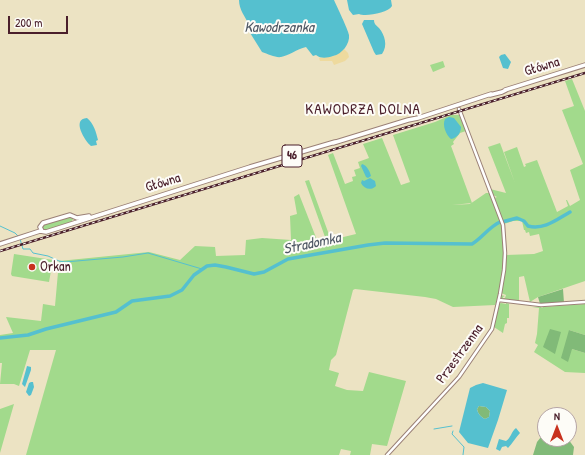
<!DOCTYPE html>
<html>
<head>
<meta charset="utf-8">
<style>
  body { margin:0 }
  #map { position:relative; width:585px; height:455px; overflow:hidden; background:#ece3c3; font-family:"Patrick Hand",sans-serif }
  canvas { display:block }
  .north { position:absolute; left:537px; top:407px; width:40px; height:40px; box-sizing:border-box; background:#fdfcf7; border:1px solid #b5a4a5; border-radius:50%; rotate:0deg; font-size:11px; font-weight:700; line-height:16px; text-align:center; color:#4a1f2b }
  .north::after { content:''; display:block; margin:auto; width:14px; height:18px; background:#c8321e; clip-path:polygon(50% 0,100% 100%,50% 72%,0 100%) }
  .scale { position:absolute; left:8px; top:16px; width:60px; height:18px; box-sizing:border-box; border:2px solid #4a1f2b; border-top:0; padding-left:5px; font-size:12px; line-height:14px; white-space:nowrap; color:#4a1f2b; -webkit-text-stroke:3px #fdfcf7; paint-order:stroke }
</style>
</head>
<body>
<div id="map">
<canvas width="585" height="455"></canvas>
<div class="north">N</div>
<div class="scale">200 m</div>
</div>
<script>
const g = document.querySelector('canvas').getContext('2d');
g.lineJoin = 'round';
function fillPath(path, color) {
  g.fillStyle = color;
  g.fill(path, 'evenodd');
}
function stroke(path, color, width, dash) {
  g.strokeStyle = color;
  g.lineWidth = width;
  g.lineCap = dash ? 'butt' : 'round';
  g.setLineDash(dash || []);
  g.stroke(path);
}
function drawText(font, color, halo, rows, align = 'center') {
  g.font = font + ' "Patrick Hand",sans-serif';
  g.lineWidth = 4;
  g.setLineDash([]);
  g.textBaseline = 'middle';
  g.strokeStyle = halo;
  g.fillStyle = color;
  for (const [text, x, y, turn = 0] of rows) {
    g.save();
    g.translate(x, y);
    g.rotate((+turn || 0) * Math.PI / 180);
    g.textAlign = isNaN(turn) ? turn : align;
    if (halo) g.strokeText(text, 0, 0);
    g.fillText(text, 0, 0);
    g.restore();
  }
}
fillPath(new Path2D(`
  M443,61l2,6 -12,5 -3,-7z
  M572,79l13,32v170l-47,16 -8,5 -6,-26 -5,1v25l-18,-3 -1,-2 1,-2 4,1 -2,1v1h2l1,-3 -5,-2 5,-38 28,-1 9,-3 -4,-17 -9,2 -1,-4 -3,1 -1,-3h-1l-2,-9h-9l-9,3 -10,-26 3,-1 -4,-2 -3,-6 16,4 -18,-46 12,-4 15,40 -11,-31 13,-5 7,20 2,-1 -1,-2 12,-4 20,52 11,-6 -2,-6h1l3,6 10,-6 -10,-30 13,-6 -21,-54 12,-4 -9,-25z
  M451,115h8l7,16 -6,2 -7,9 1,2 -3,2 21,57 -20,2 18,-1 16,-11h3c5,11 11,23 13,35 4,19 2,59 -7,77l-42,2 -17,-8 -11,-2 -70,-8 -2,1 -17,65 -5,5 -2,10 10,3 -4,13 12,4 16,1 6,-19 37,9 -19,65 -15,-2 -2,11h-20l1,-4 -10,-2 -2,6h-313l30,-105h-26l-11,36 -5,-2h-14l2,-21h-2v-28l13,-2 -7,-16 35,4 2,-17 12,2 4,-45 90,-9 31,8 15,-14 20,1 1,9 29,-1 1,-15 16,-2 29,2 -1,-24 7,-2 -3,-17 5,-3 18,46 8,-3 -20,-56 4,-1 22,60 25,-6 -28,-79 5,-2 12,31 8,-3 -1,-4 4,-1 -2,-6 6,-2 -2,-6 11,-4 -6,-14 19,-6 19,47 9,-3 -17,-47 42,-13z
  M68,216l6,2 -3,4 -25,9 -3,-1 -2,-3 5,-4z
  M14,254l39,6 -4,22 -37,-6 -1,-2z
  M501,303l5,1v-1l4,1h-1v14h-2v5l-2,1 -2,9 -9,-6 5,-23z
  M585,304v31l-16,-5 3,19 13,4v20l-20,-1 -31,-20 4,-7 -3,-2 2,-9 2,-26 -7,-1h9l1,1 1,-1z
  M14,404l-14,49v-44z`), '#a2da8c');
fillPath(new Path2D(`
  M563,289l1,14 -24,1 -2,-7z
  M550,329l11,3 -6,22 -12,-7z
  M569,330l16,5v18l-13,-4 -4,13 -7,-4z
  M479,406l7,1 4,4 -1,6 -4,2c-4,-2 -7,-5 -8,-10z
  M545,432v7h23l6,8 -1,8h-40l4,-13z`), '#81ba78');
fillPath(new Path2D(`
  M344,49l4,4 1,4 -4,4 -11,4 -2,-4h-12l-1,-3 15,-2z`), '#eeda9e');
fillPath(new Path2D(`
  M239,0h95c3,7 14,29 15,35 1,9 -7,19 -16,21 -6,2 -12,3 -17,-1l-3,1 -7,-9c-9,2 -18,9 -25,10 -5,1 -13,-3 -19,-5l-15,-24 2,-3c-4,-9 -10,-15 -10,-25z
  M347,0h44l1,6c-4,7 -27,11 -33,8l-6,1 -4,-5z
  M364,20h10c0,4 2,5 5,8 6,7 9,18 3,26l-6,1 -2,-3 -12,-28z
  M505,54l6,8 -3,7 -5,-1 -4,-11 2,-2z
  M449,117l5,1 7,9c0,6 -4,11 -10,12 -5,-4 -9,-14 -6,-20z
  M87,118c7,6 9,14 11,22l-2,1 1,4 -6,1c-6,-5 -20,-27 -4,-28z
  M362,164c5,1 8,8 9,12l-3,2 -2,-1 -5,-11z
  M370,178l5,3 1,5c-5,5 -12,3 -15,-3l1,-3 2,1z
  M27,366l4,1v3l-6,17 -3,-3z
  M31,382h2l1,5 -3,8 -2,1 -3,-4 3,-9z
  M483,383l24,7 -9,30 -10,28 -20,-5 -9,-11 11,-44 6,-3zM479,406l7,1 4,4 -1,6 -4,2c-4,-2 -7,-5 -8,-10z
  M516,428l4,5c-4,4 -8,11 -12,15l-2,-2 -4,1 -2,4 -4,-2 3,-10 7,2c5,-3 5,-9 10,-13z`), '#55c0cf');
stroke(new Path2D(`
  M0,226l15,7 3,3
  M20,239l3,10h7l3,4 15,3 11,5 6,1 58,-5 25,-4 54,16
  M434,429l18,-3
  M453,431l-1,3 12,13 -1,8`), '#55c0cf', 1);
stroke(new Path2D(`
  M502,222l15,-4 7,3 4,5c16,4 28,-6 42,-14
  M0,338l28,-3 18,-6 70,-17 16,-11 38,-5 12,-6 12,-15 13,-9 8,-1 11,2 28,7 10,-2 24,-13 80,-14 17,-2 87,1c10,-6 17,-17 28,-22`), '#55c0cf', 3.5);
const minor = new Path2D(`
  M499,300l42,5 44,-3
  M387,455l72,-78 33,-48 8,-35 4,-24 1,-17 -2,-28 -44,-116`);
const major = new Path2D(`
  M505,90l80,-25
  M490,95l12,-3 4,-2
  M333,143l75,-23 10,-2 73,-24
  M42,231l-2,-4 3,-4 27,-8 7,3 12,-2
  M0,244l40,-13 6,1 204,-65 85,-25`);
stroke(minor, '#9b8177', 4.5);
stroke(major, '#9b8177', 5.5);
stroke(minor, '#fff', 2.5);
stroke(major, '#fff', 3.5);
const rail = new Path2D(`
  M0,251l585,-178`);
stroke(rail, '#4a1f2b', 2.5);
stroke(rail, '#fdfcf7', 1, [3]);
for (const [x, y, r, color] of [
  [32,267,4,"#c8321e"]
]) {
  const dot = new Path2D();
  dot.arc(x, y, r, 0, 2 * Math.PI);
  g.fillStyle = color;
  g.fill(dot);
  stroke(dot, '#fdfcf7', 1.5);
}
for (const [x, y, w] of [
  [292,156,20]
]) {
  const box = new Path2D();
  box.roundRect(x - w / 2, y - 11, w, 22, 3);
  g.fillStyle = '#fdfcf7';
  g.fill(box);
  stroke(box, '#4a1f2b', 1);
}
drawText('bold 13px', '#4a1f2b', null, [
  ["46",292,156]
]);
drawText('14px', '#4a1f2b', '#fdfcf7', [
  ["Główna",542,67,-17],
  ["Główna",163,183,-17],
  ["Przestrzenna",460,354,-54]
]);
drawText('14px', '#4a1f2b', '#fdfcf7', [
  ["Orkan",40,267]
], 'left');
drawText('italic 15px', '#4e5764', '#fdfcf7', [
  ["Kawodrzanka",279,28],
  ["Stradomka",312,244,-12]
]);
g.letterSpacing = '1px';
drawText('15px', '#4a1f2b', '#fdfcf7', [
  ["KAWODRZA DOLNA",363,110]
]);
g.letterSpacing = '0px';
</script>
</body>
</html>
